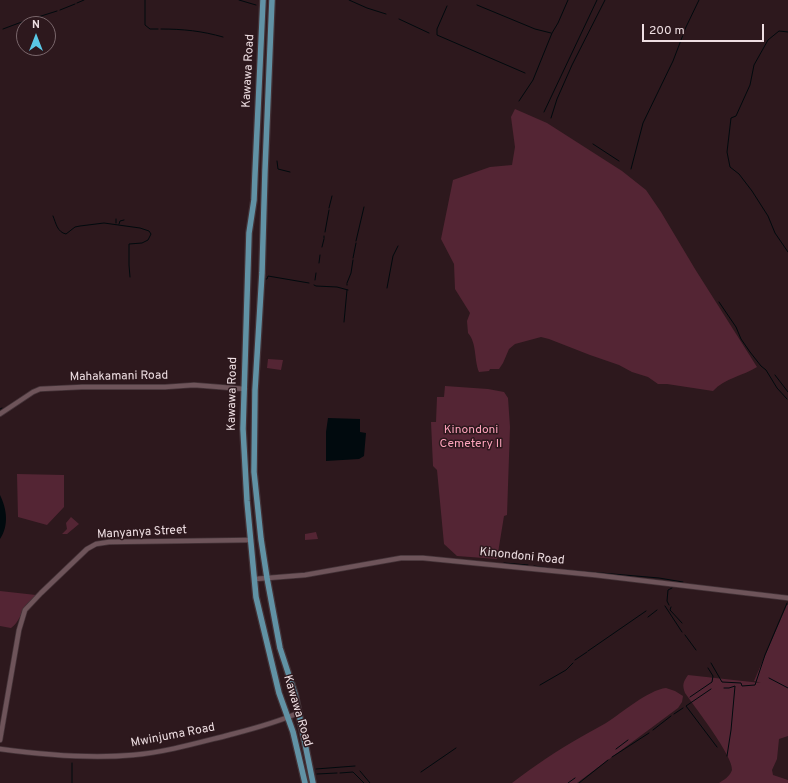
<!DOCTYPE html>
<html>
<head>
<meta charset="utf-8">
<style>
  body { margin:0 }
  #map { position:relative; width:788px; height:783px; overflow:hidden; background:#2d181d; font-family:Overpass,sans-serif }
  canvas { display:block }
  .north { position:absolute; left:16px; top:16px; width:40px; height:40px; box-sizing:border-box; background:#2d181d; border:1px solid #7a676c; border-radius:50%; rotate:0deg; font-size:11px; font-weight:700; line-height:16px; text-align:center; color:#eedee2 }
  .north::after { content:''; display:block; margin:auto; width:14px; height:18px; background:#5ac8e6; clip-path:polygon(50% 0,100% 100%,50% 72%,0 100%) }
  .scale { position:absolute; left:642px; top:24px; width:122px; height:18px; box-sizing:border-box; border:2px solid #eedee2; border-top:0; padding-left:5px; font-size:12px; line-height:14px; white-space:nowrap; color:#eedee2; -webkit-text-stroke:3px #2d181d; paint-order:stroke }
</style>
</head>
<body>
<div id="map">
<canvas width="788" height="783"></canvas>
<div class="north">N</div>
<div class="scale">200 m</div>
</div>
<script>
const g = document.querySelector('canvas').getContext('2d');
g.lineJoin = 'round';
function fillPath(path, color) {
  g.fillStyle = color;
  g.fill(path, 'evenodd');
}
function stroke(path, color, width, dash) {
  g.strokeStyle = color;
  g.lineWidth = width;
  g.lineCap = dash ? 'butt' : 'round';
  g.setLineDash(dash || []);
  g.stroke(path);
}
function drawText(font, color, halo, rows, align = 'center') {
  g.font = font + ' Overpass,sans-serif';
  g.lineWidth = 3;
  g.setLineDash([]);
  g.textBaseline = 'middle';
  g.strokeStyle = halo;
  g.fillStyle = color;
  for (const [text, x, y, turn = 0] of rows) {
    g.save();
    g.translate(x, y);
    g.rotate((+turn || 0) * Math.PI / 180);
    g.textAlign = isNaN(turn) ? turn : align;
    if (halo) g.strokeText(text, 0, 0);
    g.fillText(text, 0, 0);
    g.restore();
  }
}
fillPath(new Path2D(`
  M515,109l32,14 75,48 24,19 15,22 34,57 62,98c-14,9 -32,11 -44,24l-46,-7h-9l-10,-7 -16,-5 -13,-7 -29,-10 -41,-16 -8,-2 -26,7 -6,5 -6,14 -4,6h-9l-1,2 -10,1c-5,-12 -2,-29 -11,-39l-1,-12 3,-8 -15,-24 -1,-25 -13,-25 12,-59 37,-13 22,-2 3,-18 -4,-30z
  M268,359l15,1 -2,10 -14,-2z
  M445,386l43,3 16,3 4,6 2,29 -3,88 -3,1 -7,43 -40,-3 -13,-12 -7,-74 -4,-4 -2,-44h5l1,-25h7z
  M17,474l47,1v32l-17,18 -29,-8z
  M71,517l8,7 -12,10h-5l5,-5 -1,-6z
  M316,532l2,7 -13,1v-6z
  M0,591l36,4c-3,3 -6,6 -9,9 -6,8 -8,19 -16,24l-11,-2z
  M787,605h1v131l-9,3 -2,20 -5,11 1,5 15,5v3h-69c5,-3 11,-7 13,-13 2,-13 -38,-64 -47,-77 -3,-8 -2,-11 3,-18l73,8 -7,-2z
  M666,688l9,3 8,5 -1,6 -4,6 -101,75h-65c22,-17 46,-33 69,-46 8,-5 17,-9 25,-14 16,-10 42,-33 60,-35z`), '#542534');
fillPath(new Path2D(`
  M328,418l32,1v13l6,1 -2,23 -5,3 -33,2v-29z
  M0,495c7,14 9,31 0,44z`), '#010a0e');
stroke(new Path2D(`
  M145,0v25l5,4h8
  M239,0l17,5
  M349,0l18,8 19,6
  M77,3l7,-3
  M477,5l58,24 16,4
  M447,6l-10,23v6l88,38
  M60,10l15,-6
  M399,19l30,14
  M3,29l16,-6 38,-12
  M161,29c22,0 41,2 62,8
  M788,32l-9,-1 -11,9 -14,25 -4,20 -14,31 -5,2 -4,34 3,15 9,7 13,17 16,25 7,17 13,19
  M519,101l14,-21 19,-47 6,-10 10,-23
  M544,112l53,-112
  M551,118l6,-19 15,-34 33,-65
  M593,144l26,17
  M277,161l1,8 12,3
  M631,169l12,-46 30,-62 13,-34 13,-27
  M329,208l3,-12
  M53,216c3,7 4,16 13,18l9,-7 5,-1 24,-3 36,5 9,3 2,3 -3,6 -6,3 -13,1v21l1,12
  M116,219v4
  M119,224l1,-3 4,-1
  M325,232l4,-22
  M324,238v-2
  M356,241l8,-34
  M322,247l2,-8
  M353,258l3,-15
  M319,263l1,-8
  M265,279h2l1,-3 41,7
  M315,280l1,-7
  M347,283l4,-10 2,-13
  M314,285l2,1 21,1 11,3
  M347,285v-1
  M387,288l6,-32 5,-10
  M719,302l17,25 5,12 9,13 11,14 5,4 11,18 10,11
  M344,322l3,-32
  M775,375l13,17
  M0,409l2,-1
  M504,563l24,2
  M534,566l14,2
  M555,569l104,9 24,4
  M669,605l-2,-4 1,-11 4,-2
  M665,606l17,26
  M671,607l-1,3 12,13
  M648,617l9,-7
  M685,635l11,15
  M588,651l58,-40
  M575,660l12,-8
  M711,663l11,19 19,1 1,3 13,-1 10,-30 22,-52
  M769,678l19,10
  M540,685l26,-15 7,-7
  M724,688h5l6,-2 -4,44 -4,26
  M711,689l-25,17 31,41
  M690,697l22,-15 1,-6 -5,-8
  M674,714l9,-6
  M653,730l18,-14
  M616,749l12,-9
  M612,757l37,-24
  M316,769l39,-3
  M360,771l10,12
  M421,772l35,-24
  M340,773l13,-1 11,11
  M317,774l20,-1
  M72,783v-20
  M568,783l7,-5
  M579,783l29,-23`), '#010a0e', 1);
const minor = new Path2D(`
  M0,414l33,-22 7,-3 42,-2h83l29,-2 51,4
  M255,579l50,-4 96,-17h22l172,17 193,23
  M0,740l19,-110 6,-20 16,-17 46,-44 9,-5 13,-2 142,-2
  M0,749c44,6 89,10 133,6 33,-3 64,-12 96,-20 23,-6 47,-12 69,-22`);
const major = new Path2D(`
  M263,0l-8,174 -1,26 -5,33 -6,196 4,72 9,96 23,96 14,39 12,51
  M272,0l-7,170 -3,103 -7,117 -1,82 7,67 6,39 13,70 15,46 18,89`);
stroke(minor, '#443338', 6);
stroke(major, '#443338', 8);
stroke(minor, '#6e545a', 4.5);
stroke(major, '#6192a5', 5.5);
drawText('12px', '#eedee2', '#2d181d', [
  ["Kawawa Road",249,71,-87],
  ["Mahakamani Road",119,377,-1],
  ["Kawawa Road",233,394,-89],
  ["Manyanya Street",142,533,-3],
  ["Kinondoni Road",522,557,6],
  ["Kawawa Road",297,711,73],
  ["Mwinjuma Road",173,736,-11]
]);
drawText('12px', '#fca3bb', '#2d181d', [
  ["Kinondoni",471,431],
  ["Cemetery II",471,445]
]);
</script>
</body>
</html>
